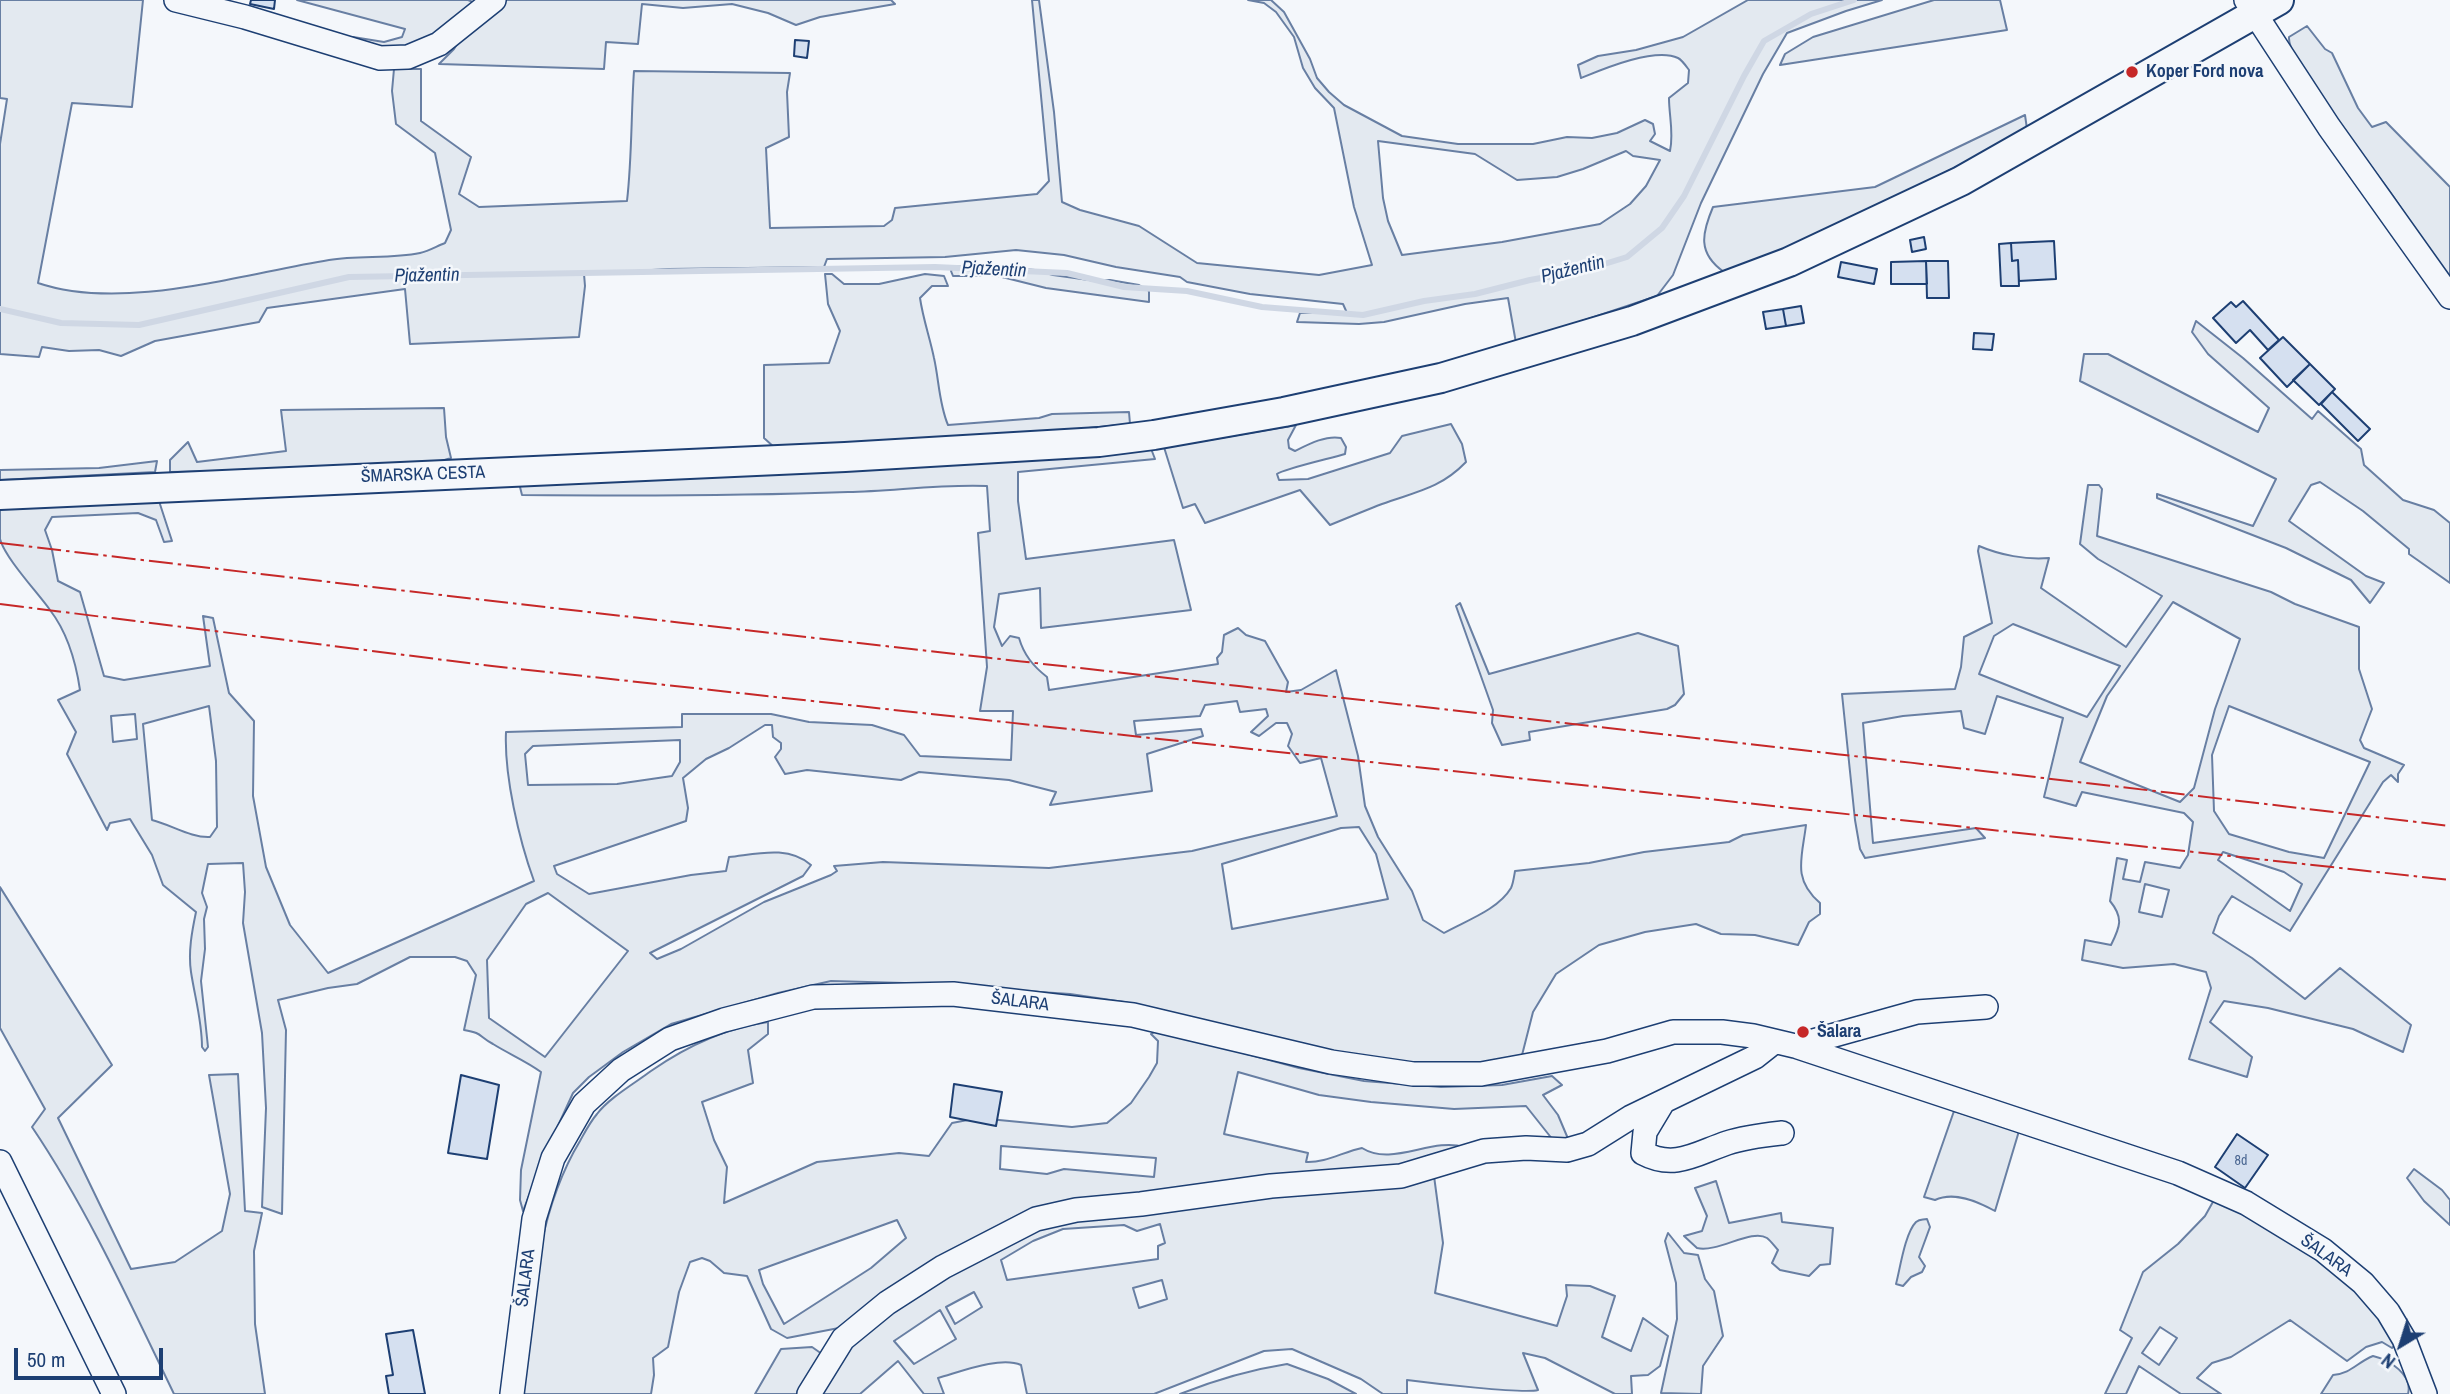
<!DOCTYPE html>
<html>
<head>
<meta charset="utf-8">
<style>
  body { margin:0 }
  #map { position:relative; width:2450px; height:1394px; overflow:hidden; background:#f4f7fb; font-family:"Archivo Narrow",sans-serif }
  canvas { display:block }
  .north { position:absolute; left:2366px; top:1310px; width:70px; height:70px; -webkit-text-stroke:5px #f4f7fb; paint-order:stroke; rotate:218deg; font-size:19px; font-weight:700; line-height:28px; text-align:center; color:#1d3f73 }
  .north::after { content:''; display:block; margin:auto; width:24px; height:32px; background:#1d3f73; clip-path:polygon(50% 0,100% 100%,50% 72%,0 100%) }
  .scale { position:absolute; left:14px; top:1348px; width:149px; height:32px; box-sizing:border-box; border:4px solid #1d3f73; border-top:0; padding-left:9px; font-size:21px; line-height:24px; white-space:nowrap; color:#1d3f73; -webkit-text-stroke:5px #f4f7fb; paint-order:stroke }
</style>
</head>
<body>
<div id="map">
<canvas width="2450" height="1394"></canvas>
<div class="north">N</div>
<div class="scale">50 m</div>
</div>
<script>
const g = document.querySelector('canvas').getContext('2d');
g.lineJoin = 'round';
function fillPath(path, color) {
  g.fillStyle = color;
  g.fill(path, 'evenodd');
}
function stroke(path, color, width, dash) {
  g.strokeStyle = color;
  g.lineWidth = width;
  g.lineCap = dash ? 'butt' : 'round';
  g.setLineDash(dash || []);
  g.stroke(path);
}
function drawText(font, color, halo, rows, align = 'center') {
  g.font = font + ' "Archivo Narrow",sans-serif';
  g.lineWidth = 5;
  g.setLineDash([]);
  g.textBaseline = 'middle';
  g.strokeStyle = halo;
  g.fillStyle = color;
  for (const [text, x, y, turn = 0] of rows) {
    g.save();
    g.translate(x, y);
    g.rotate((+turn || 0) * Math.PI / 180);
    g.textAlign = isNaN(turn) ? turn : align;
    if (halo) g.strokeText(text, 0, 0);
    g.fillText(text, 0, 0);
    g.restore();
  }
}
const green = new Path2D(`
  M0,0h143l-11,107 -60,-4 -34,180c85,29 204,-9 291,-23 30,-5 62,-1 91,-7 9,-2 17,-7 25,-10l6,-13 -16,-77 -39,-29 -4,-33 2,-22h27v52l50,36 -12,37 20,13 148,-6c5,-43 4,-86 7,-130l156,2 -3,19 2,45 -23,11 4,80 114,-2 8,-6 3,-12 142,-14 12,-13 -17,-181h7l15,112 8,90 18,8 59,16 58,37 122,12 53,-10 -18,-58 -20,-99 -19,-20 -12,-20 -9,-31 -18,-25 -12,-9 -16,-3h23l13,12 26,47 7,19 12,14 15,13 58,31 56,8h75l34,-7 25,1 25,-5 28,-13 8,4 2,10 -5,7 20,10c4,-18 -1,-35 -1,-53l19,-15 1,-13c-3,-4 -7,-10 -11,-12 -23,-11 -75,11 -97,20l-3,-13 20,-9 38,-6 47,-13 65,-37h134l-36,11 -59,22 -24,41 -62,129 -28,72 -16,21 -141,47 -8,-45 -43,6 -81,18 -25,2 -62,-2 3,-9h47l-4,-9 -93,-10 -63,-12 -7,-5 -64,-10 -52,-12 -48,-5 -71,7 -118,2 -3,8 -155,2 -85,5 1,12 -6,51 -169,7 -5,-55 -138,19 -8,14 -104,19 -34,15 -22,-6 -30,1 -27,-4 -3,10 -39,-3v-210l7,-45 -7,-1zM1378,141l97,13 42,26 40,-3 26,-8 43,-18 7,5 27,4 -14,26 -16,18 -30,20 -98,18 -100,13 -14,-34 -5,-23z
  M297,0h171l10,4 -67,48 -73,-14 15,-1 31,5 18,-5 3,-8z
  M505,0h386l4,4 -75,13 -24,8 -28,-12 -36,-9 -49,4 -41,-4 -4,40 -32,-2 -2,27 -165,-5 15,-15 8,-13z
  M1934,0h66l7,30 -227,35 5,-11 28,-17z
  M2307,26l18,23 7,4 26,55 14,19 14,-5 64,65v93c-21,-27 -36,-53 -55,-81 -19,-29 -108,-135 -106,-162z
  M2025,115l2,14 -4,3c-98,51 -194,103 -299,140 -27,-19 -22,-39 -11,-65l162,-20z
  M983,265l52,5 18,5 43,6 14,-1 29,5 10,6v11l-103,-14 -48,-12h-45l-2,-5 2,-4z
  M825,274h7l12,10h35l46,-10 19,2 4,10h-16l-12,12c3,21 10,40 14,60 5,22 5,46 14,67l91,-7 13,-4 77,-2 1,12 -104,10 -251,14 -11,-10v-73l65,-2 11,-32 -12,-27z
  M2196,321l47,37 69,61 6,-8 43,38 3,16 39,35 31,10 16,13v60l-41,-29v-5l-46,-38 -43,-29 -9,3 -22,36 77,55 18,7 -14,20 -19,-23 -65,-32 -129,-50v-4l96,32 23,-47 -196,-98 4,-27h24l150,78 11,-24 -61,-54 -16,-22z
  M444,408l2,29 5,21 -13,4 -154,8 -114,2v-12l18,-18 9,20 89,-11 -5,-41z
  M1451,424l11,20 4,18c-26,27 -51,30 -84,42 -18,7 -35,14 -52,21l-30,-35 -95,33 -10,-19 -12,4 -20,-64 28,-1 105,-18 -8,15 1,8 6,3c14,-7 31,-16 46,-13l5,9 -1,7c-13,4 -62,15 -68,20l2,6 29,-1 82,-26 12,-17z
  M1150,446l5,13 -137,13v29l8,58 148,-19 17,70 -150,18 -1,-40 -41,6 -5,33 8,19 8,-10 9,2c5,17 14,28 28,39l2,13 169,-26 -1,-6 5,-6 2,-17 14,-7 8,7 19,6 23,41 -2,10 15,-2 35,-20 22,86 7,50 13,31 34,54 11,29 21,13c21,-12 54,-23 67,-45 2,-4 3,-11 4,-17l74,-8 55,-11 85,-10 14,-7 63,-10c-4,33 -14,54 14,78v11l-11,8 -11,23 -43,-10 -34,-1 -25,-10 -51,8 -46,13 -43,29 -23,38 -13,51 -95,1 -96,-10 -148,-39 -57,-13 -54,-8 -166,-11 -73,-2 -53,12 -107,31 -48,28 -34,25 -16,16 -27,59 -23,59 -3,-11 1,-30 20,-98c-15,-11 -32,-18 -48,-28 -15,-8 -10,-11 -29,-14l12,-55 -9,-14 -12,-4h-45l-53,27 -29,4 -50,12 8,30 -4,184 -20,-7 4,-99 -4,-75 -19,-110 2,-31 -2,-29 -35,1 -6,29 5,14 -3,12 1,30 -4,32 7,66 -3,4 -3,-4c0,-26 -7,-49 -11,-75 -3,-20 1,-41 5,-60l-33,-27 -11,-30 -22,-36 -20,4 -3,7 -40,-76 9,-22 -18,-32 22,-10c-4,-27 -13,-58 -30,-80 -12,-17 -45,-52 -50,-71 0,-9 0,-22 0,-32l158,-9 14,43 -8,1 -8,-22 -18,-7 -86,4 -7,13 7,20 6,31 22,11 24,84 20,4 86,-14 -7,-50 10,2 16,75 25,28 -1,75 13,71 24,58 38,48 206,-92c-15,-41 -30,-106 -28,-149l176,-5v-13h89l38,8 63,3 32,10 16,21 91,4 2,-49h-33l7,-44 -9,-134 12,-2 -3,-45c-47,-2 -93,5 -139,6 -109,4 -217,4 -326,3l-3,-12zM1237,701l3,11 26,-3 2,7 -17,16 8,4 17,-13h11l5,11 -4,12 12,17 21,-5 16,58 -145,35 -143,17 -166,-6 -49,4 3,5 -6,4 -67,27 -83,47 -24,10 -7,-6 153,-77 8,-11c-23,-20 -54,-11 -82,-8l-3,14 -35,4 -102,19 -32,-20 -3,-8 132,-45 2,-13 -5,-30 23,-19 23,-11 36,-23h7l1,12 8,6v6l-6,8 10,17 22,-4 94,10 18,-8 90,8 47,12 -6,13 102,-14 -5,-37 56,-18 -2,-7 -65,6 -2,-14 66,-5 5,-11zM209,706l7,55 1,66 -7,10c-19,1 -38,-12 -58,-17l-9,-96zM135,714l2,25 -24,3 -2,-26zM680,740v22l-8,14 -55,8 -89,1 -3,-31 8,-8zM1359,827l17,27 12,45 -156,30 -10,-65 119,-36zM548,893l80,58 -83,106 -56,-39 -2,-58 39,-56z
  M157,461l-2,11 -155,8v-10l99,-2z
  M2088,485h11l3,4 -5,47 174,56 24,12 64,23v42l13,40 -12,31 4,8 40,17 -6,9v8l-7,-7 -8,7 -93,149 -58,-35 -13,20 -6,17 39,25 53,41 35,-31 71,57 -8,27 -50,-23 -85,-21 -44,-7 -14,21 42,35 -5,20 -58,-18 22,-71 -5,-16 -32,-8 -51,4 -41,-8 3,-20 26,5c9,-18 13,-27 -1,-44l7,-43 10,2 -4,19 17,3 5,-20 35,6 8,-13 5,-33 -9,-9 -102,-21 -6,14 -32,-9 19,-79 -66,-22 -12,38 -21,-6 -3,-17 -58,5 -40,7 10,120 103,-15 9,10 -120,20 -5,-9 -5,-29 -13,-126 113,-5 6,-22 3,-30 28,-14 -14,-72 1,-5c21,9 47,14 70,12l-8,30 85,59 36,-51 -64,-37 -18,-15zM2173,602l67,37 -25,70 -21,79 -14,14 -100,-40 27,-66zM2013,624l107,42 -33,51 -108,-43 15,-38zM2229,706l141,56 -46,96 -35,-6 -60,-18 -15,-23 -2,-56zM2223,852l61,20 18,12 -12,27 -72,-51zM2145,884l24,6 -7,27 -23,-5z
  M1460,603l29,71 149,-41 40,13 6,48 -9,11 -8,4 -138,23 1,8 -28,5 -10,-22 1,-13 -37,-104z
  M0,887l112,178 -54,53 73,151 44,-7 47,-31 8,-37 -21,-119 29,-1 7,137 17,2 -8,38 1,73 10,70h-91c-44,-91 -86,-184 -142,-267l13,-18 -45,-81z
  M768,1022v12l-20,16 5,33 -51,19 12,38 13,27 -3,36 93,-41 82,-9 30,3 23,-33 26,-5 94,9 35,-4 24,-20 18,-26 8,-14 1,-22 -7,-7 7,-4 141,38 65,13 77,6 61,-2 50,-9 10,9 -19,10 15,20 11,26 -16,-1 -27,-34 -72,3 -83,-7 -52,-7 -81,-23 -14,62 84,19 -2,9c19,1 37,-10 56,-14 30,19 70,-11 102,-1l-23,10 -51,10 -320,39 -226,121 -57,11 -16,-9 -24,-53 -23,-3 -14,-12 -8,-3 -12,4 -11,30 -11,55 -15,11 1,17 -3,19h-128c9,-86 11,-177 57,-253 5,-9 10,-19 17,-27 12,-16 38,-31 54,-43 36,-25 74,-43 117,-49zM1001,1146l155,12 -2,19 -90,-8 -17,5 -47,-5zM897,1220l9,18 -35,30 -87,56 -21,-40 -4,-14z
  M1954,1111l65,20 -24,80c-18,-10 -41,-20 -60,-11l-11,-3z
  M2414,1169l28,21 8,10v25l-26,-24 -17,-23z
  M1434,1176l9,67 -8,50 122,33 10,-30 -1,-11 24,1 25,10 -13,41 29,14 12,-33 25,18 -8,30 -12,9 -17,1 1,18h-17l-70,-36 -22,-5 15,37c-15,4 -108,-7 -131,-10v14h-24l-22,-15 -69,-30 -28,2 -110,43h-127l-6,-29c-21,-9 -61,7 -83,13l6,16h-20l-26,-33 -38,33h-42l36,-57 33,-28 165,-89zM1160,1224l5,19 -7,3v13l-151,21 -6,-20 32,-19 30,-12 61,-4 13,6zM1162,1280l5,19 -28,9 -6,-20zM974,1292l8,15 -27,17 -9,-17zM940,1310l16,29 -42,25 -20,-23z
  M1716,1181l13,42 52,-10 1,9 51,6 -3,36 -10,1 -11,11 -29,-6 -8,-7 6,-13c-3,-3 -7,-9 -11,-12 -15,-10 -49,15 -70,10l-13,-12 18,-5 5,-15 -12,-28z
  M2214,1200c21,9 39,20 58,32 49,28 98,61 123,113l-3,3 -10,-6 -16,5 -19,14 -57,-41 -59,37 -19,6 -15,15 24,16h-40l-42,-28 -13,28h-21l27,-56 -12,-8 23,-58 35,-28 27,-28zM2160,1327l17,11 -18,27 -17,-12z
  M1927,1219l3,8 -11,30 6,9 -3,6 -11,5 -8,9 -7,-2c4,-15 9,-51 20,-62 4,-3 5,-2 11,-3z
  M1668,1233l16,20 14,2 7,24 9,12 9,45 -20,30 -2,28 -40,-1 16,-74 -1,-36 -11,-42z
  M812,1347l10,7 -23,40h-44l26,-45z
  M2373,1356c17,4 40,19 35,38h-87l12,-19c19,-2 23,-12 40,-19z
  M1287,1364l41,15 28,15h-176c35,-14 69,-24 107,-30z`);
fillPath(green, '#e3e9f0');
stroke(green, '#687fa3', 2);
stroke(new Path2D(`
  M0,309l61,14 78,2 210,-48 586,-10 132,6 57,14 63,4 75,16 101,8 61,-14 51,-7 55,-14 55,-10 42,-13 35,-29 22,-32 60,-120 20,-35 47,-27 43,-14`), '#cfd7e4', 6);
const building = new Path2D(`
  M251,0h24l-1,9 -24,-5z
  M795,40l14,1 -2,17 -13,-2z
  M1924,237l2,12 -14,3 -2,-12z
  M2054,241l2,38 -37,2 -1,-21 -6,1 -1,-18z
  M2011,243l1,18 6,-1 1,26h-18l-2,-42z
  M1926,261h22l1,37h-22z
  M1926,261l1,23h-36v-22z
  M1841,262l36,7 -3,15 -36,-7z
  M2243,301l36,39 -11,10 -18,-20 -14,13 -23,-25 18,-16 5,5z
  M1801,306l3,17 -18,3 -3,-17z
  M1783,309l3,17 -20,3 -3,-17z
  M1974,333l20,1 -2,16 -19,-1z
  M2283,337l27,27 -23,23 -27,-29z
  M2310,364l25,25 -16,16 -26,-25z
  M2332,392l38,37 -12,12 -37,-37z
  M461,1075l38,10 -12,74 -39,-6z
  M954,1084l48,8 -6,34 -46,-9z
  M2237,1134l31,21 -23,33 -30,-21z
  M413,1330l12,64h-36l-3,-18 7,-1 -7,-41z`);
fillPath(building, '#d5e0f0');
stroke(building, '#1d3f73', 2);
const minor = new Path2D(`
  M176,0l69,17 135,41 28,-1 31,-13 55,-44
  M2246,0l83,127 121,170
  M1795,1046l122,-34 69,-5
  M1663,1102l-18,30 -2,21c32,17 54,0 84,-10 18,-6 37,-8 55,-10
  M0,1162l114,232
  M512,1394l22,-175 19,-61 31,-54 37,-34 49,-31 54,-19 89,-23 140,-3 180,21 198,47 82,12h68l126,-23 66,-19h49l31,4 42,10 383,127 68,30 77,47 40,33 25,29 16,27 21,55
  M809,1394l34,-55 44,-36 56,-36 93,-48 40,-9 65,-6 130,-18 130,-10 83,-25 42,-3 41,2 21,-6 43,-27 124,-60 19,-15`);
const major = new Path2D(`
  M0,495l845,-38 254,-15 55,-7 130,-23 157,-34 191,-57 157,-59 172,-81 318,-181`);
stroke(minor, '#1d3f73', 26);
stroke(major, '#1d3f73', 32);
stroke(minor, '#f4f7fb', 23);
stroke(major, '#f4f7fb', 28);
stroke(new Path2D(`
  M0,543c816,98 1634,185 2450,283
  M0,604l492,62 1958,214`), '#c62828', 2, [24, 5, 3.5, 5]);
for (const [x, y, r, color] of [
  [2132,72,7,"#c62828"],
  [1803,1032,7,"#c62828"]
]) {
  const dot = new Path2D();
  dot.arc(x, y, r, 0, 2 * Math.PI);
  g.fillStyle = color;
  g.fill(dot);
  stroke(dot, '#f4f7fb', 2.5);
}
drawText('14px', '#4b6792', null, [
  ["8d",2241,1161]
]);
drawText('bold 18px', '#1d3f73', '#f4f7fb', [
  ["Koper Ford nova",2146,72],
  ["Šalara",1817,1032]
], 'left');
drawText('18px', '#1d3f73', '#f4f7fb', [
  ["ŠMARSKA CESTA",423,475,-2],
  ["ŠALARA",1020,1002,7],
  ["ŠALARA",2326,1256,36],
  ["ŠALARA",526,1278,-83]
]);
drawText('italic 19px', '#1d3f73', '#f4f7fb', [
  ["Pjažentin",994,270,3],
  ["Pjažentin",1573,270,-14],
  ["Pjažentin",427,276,-1]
]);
</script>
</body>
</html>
